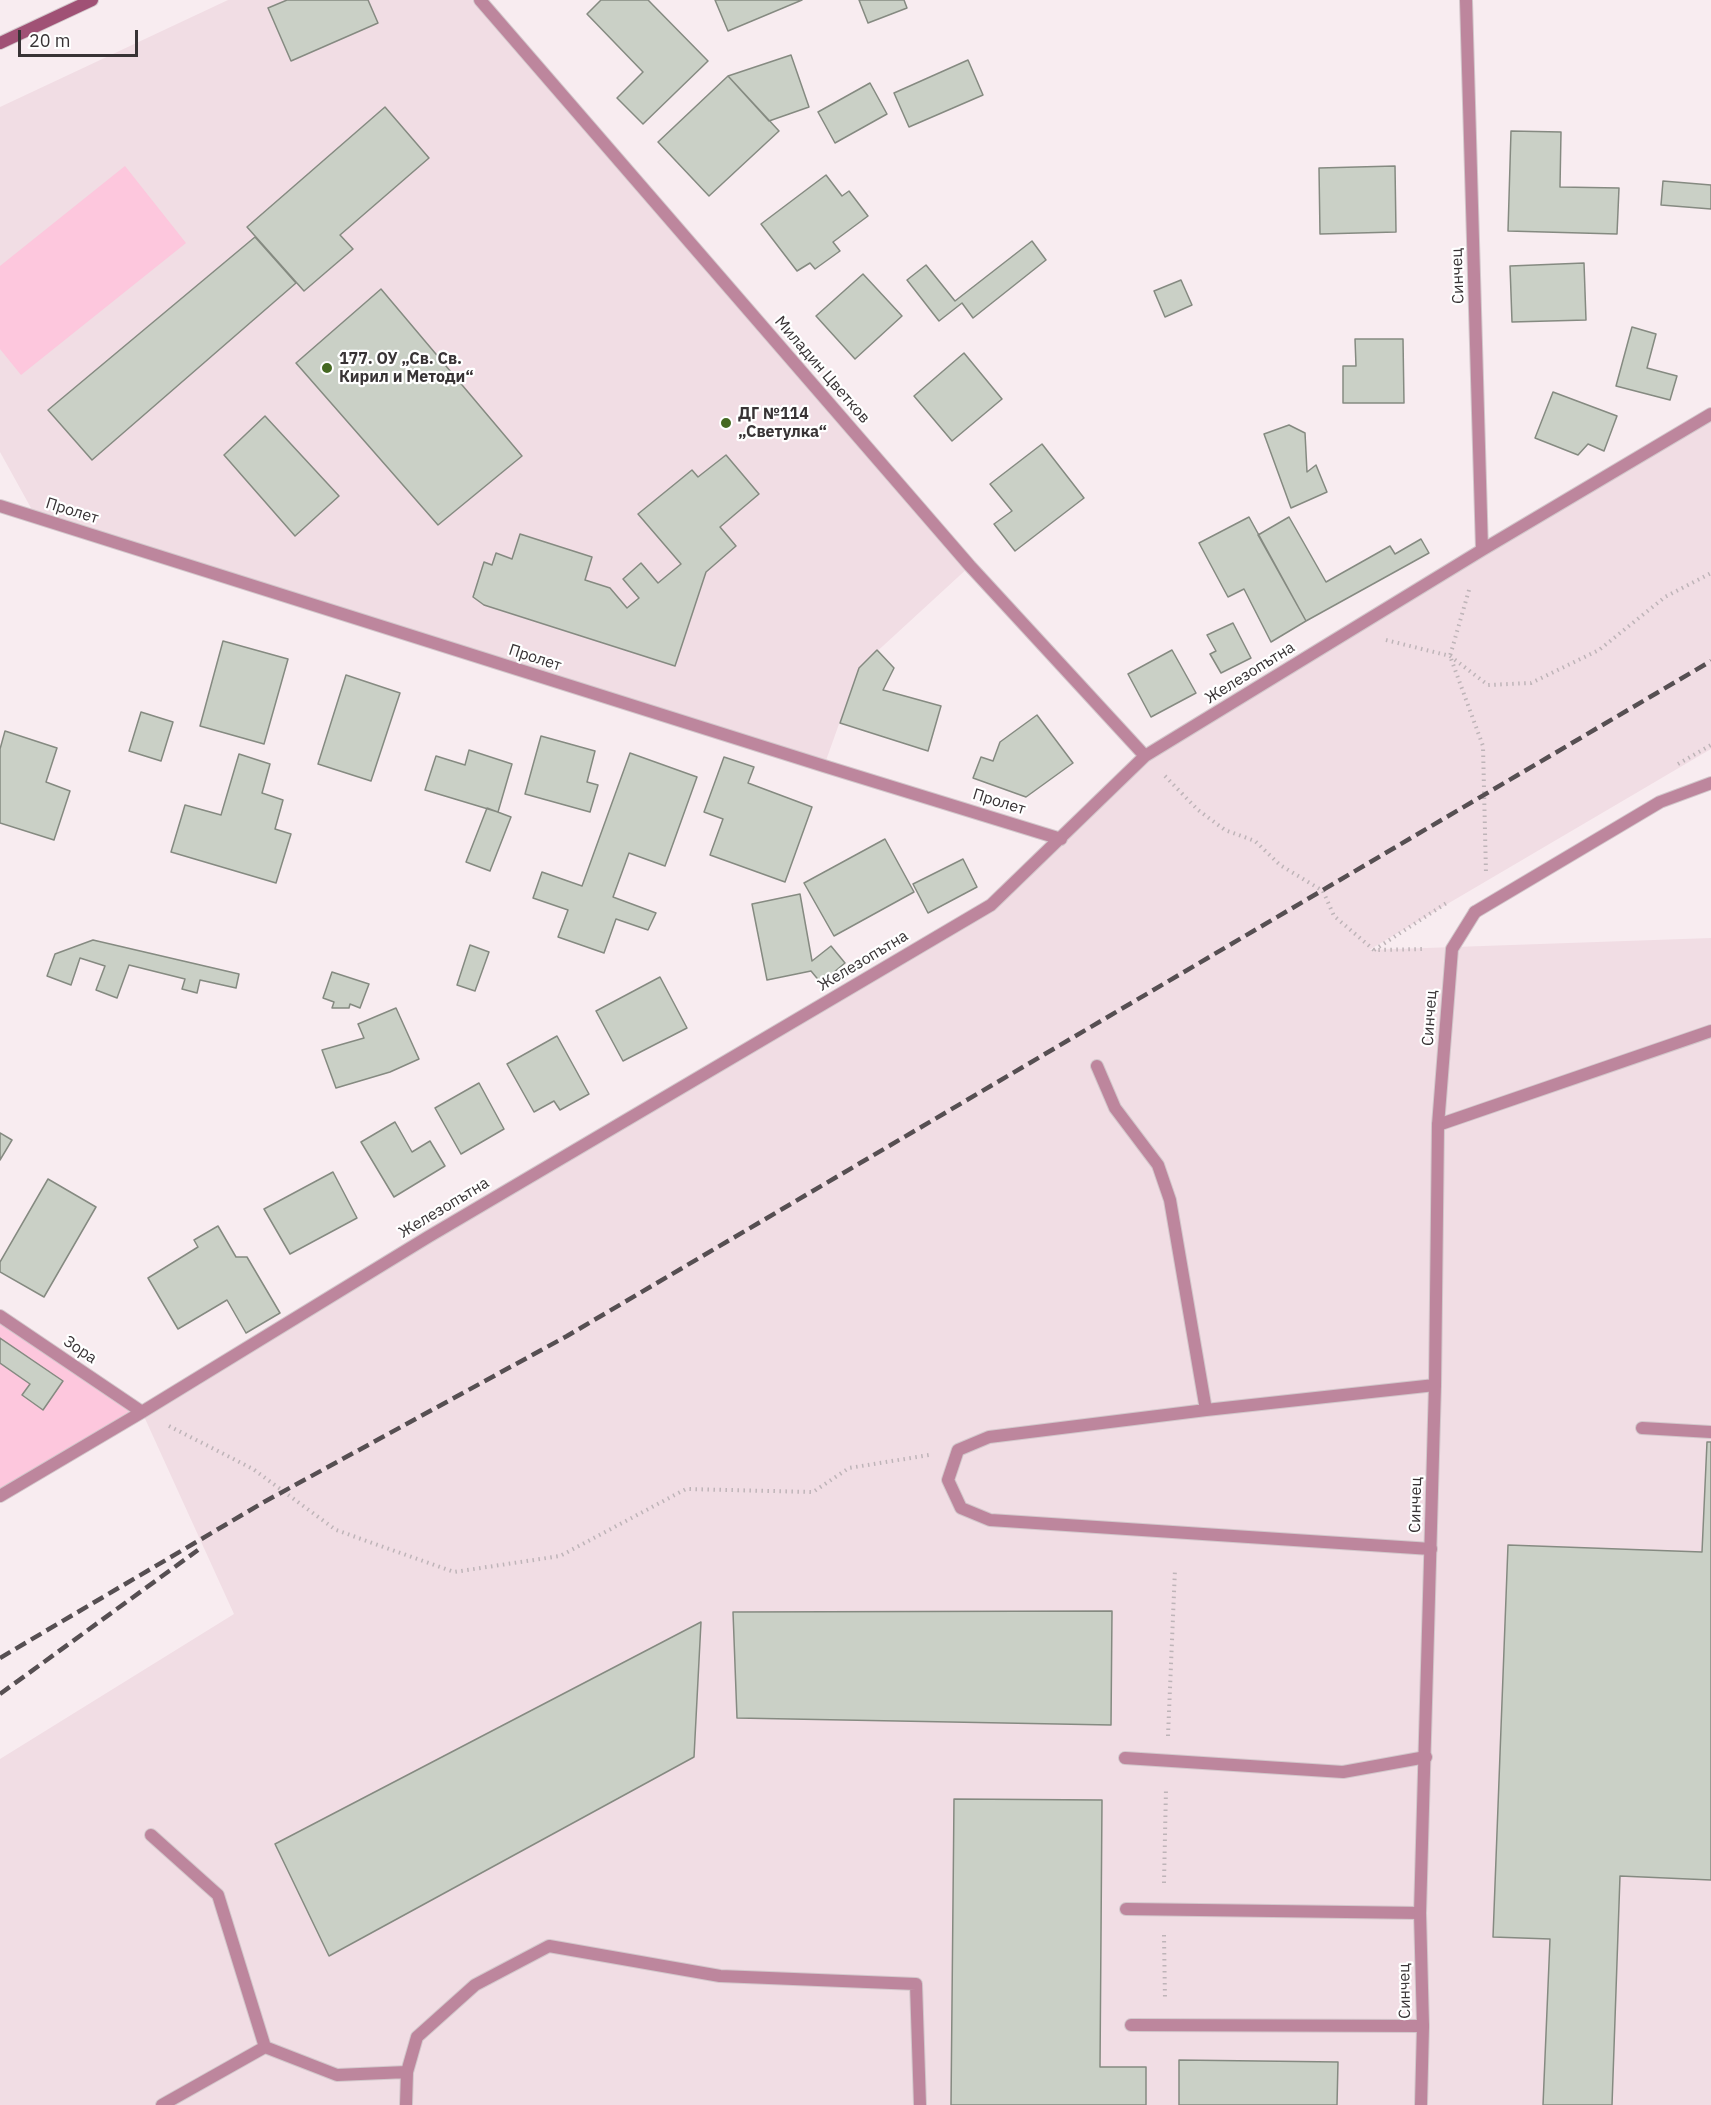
<!DOCTYPE html>
<html>
<head>
<meta charset="utf-8">
<style>
  body { margin:0 }
  #map { position:relative; width:1711px; height:2105px; overflow:hidden; background:#f8ecf0; font-family:"IBM Plex Sans",sans-serif }
  canvas { display:block }
  .scale { position:absolute; left:18px; top:30px; width:120px; height:27px; box-sizing:border-box; border:3px solid #383335; border-top:0; padding-left:8px; font-size:18px; line-height:21px; white-space:nowrap; color:#383335; -webkit-text-stroke:4px #fff; paint-order:stroke }
</style>
</head>
<body>
<div id="map">
<canvas width="1711" height="2105"></canvas>
<div class="scale">20 m</div>
</div>
<script>
const g = document.querySelector('canvas').getContext('2d');
g.lineJoin = 'round';
function fillPath(path, color) {
  g.fillStyle = color;
  g.fill(path, 'evenodd');
}
function stroke(path, color, width, dash) {
  g.strokeStyle = color;
  g.lineWidth = width;
  g.lineCap = dash ? 'butt' : 'round';
  g.setLineDash(dash || []);
  g.stroke(path);
}
function drawText(font, color, halo, rows, align = 'center') {
  g.font = font + ' "IBM Plex Sans",sans-serif';
  g.lineWidth = 4.5;
  g.setLineDash([]);
  g.textBaseline = 'middle';
  g.strokeStyle = halo;
  g.fillStyle = color;
  for (const [text, x, y, turn = 0] of rows) {
    g.save();
    g.translate(x, y);
    g.rotate((+turn || 0) * Math.PI / 180);
    g.textAlign = isNaN(turn) ? turn : align;
    if (halo) g.strokeText(text, 0, 0);
    g.fillText(text, 0, 0);
    g.restore();
  }
}
fillPath(new Path2D(`
  M228,0h252l490,566 -111,102 -35,98 -788,-249 -36,-65v-345z
  M1711,414v335l-342,201 342,-12v1167h-1711v-346l234,-145 -92,-202 849,-507 154,-149z`), '#f1dde4');
fillPath(new Path2D(`
  M125,166l61,77 -165,132 -21,-26v-83z
  M0,1316l142,96 -142,84z`), '#fdc7dd');
const building = new Path2D(`
  M287,0h81l10,23 -87,38 -23,-53z
  M601,0h47l60,61 -65,63 -26,-26 26,-26 -56,-58z
  M715,0h87l-74,31z
  M859,0h45l3,8 -39,15z
  M791,55l18,52 -40,14 -41,-45z
  M968,60l15,35 -74,32 -15,-34z
  M728,76l51,55 -70,65 -51,-54z
  M870,83l17,31 -52,29 -17,-31z
  M385,107l44,51 -89,77 13,14 -49,42 -57,-64z
  M1511,131l50,1 -1,55 59,1 -2,46 -109,-3z
  M1395,166l1,66 -76,2 -1,-66z
  M826,175l16,21 7,-5 19,25 -35,26 7,9 -25,18 -5,-6 -13,8 -36,-47z
  M1663,181l48,4v24l-50,-4z
  M255,237l41,46 -204,177 -44,-50z
  M1032,241l14,19 -73,58 -11,-15 -23,18 -32,-41 19,-15 29,36z
  M1584,263l2,57 -74,2 -2,-56z
  M863,274l39,42 -47,43 -39,-43z
  M1181,280l11,25 -27,12 -11,-26z
  M381,289l141,167 -84,69 -142,-162z
  M1632,327l24,7 -9,34 30,8 -7,24 -54,-14z
  M1355,339h48l1,64h-61v-37h13z
  M964,353l38,46 -50,42 -38,-45z
  M1553,392l64,24 -13,35 -16,-7 -10,11 -43,-17z
  M265,416l74,80 -44,40 -71,-81z
  M1289,425l16,8 2,39 9,-7 11,27 -36,16 -27,-74z
  M1042,444l42,54 -69,53 -21,-27 18,-13 -22,-27z
  M726,455l33,39 -39,33 16,19 -30,26 -31,94 -191,-61 -11,-8 11,-35 8,3 4,-12 16,6 8,-25 72,23 -7,23 25,8 17,20 12,-10 -16,-19 18,-16 17,20 23,-19 -43,-50 54,-44 6,7z
  M1249,517l57,104 -35,21 -27,-53 -16,8 -29,-54z
  M1289,517l37,65 64,-36 5,8 26,-15 8,14 -123,68 -48,-86z
  M1233,623l18,35 -30,15 -11,-19 6,-3 -9,-16z
  M223,641l65,18 -24,85 -64,-18z
  M877,650l17,18 -11,22 58,16 -13,45 -88,-28 19,-55z
  M1172,650l24,43 -45,24 -23,-43z
  M346,675l54,18 -29,88 -53,-17z
  M141,712l32,10 -12,39 -32,-10z
  M1037,715l36,48 -47,34 -53,-19 8,-21 12,4 7,-19z
  M5,731l52,17 -11,34 24,9 -16,49 -54,-17v-74z
  M541,736l54,15 -8,31 11,3 -8,27 -65,-18z
  M469,750l43,14 -14,48 -73,-22 11,-34 29,9z
  M630,753l67,24 -32,89 -36,-13 -16,44 43,16 -8,17 -32,-11 -12,34 -46,-16 10,-27 -35,-12 9,-26 40,14z
  M239,754l31,10 -8,29 21,7 -8,29 16,5 -15,49 -105,-31 14,-47 36,10z
  M724,757l30,10 -6,16 64,24 -27,75 -75,-27 13,-36 -19,-7z
  M487,808l24,9 -21,54 -24,-9z
  M885,839l29,53 -80,44 -30,-53z
  M963,859l14,28 -49,26 -15,-29z
  M800,894l12,67 19,-15 14,17 -24,20 -10,-12 -44,9 -15,-76z
  M93,940l146,34 -3,14 -36,-8 -3,13 -15,-4 3,-10 -56,-14 -12,33 -21,-8 9,-24 -25,-8 -9,27 -24,-9 8,-22z
  M470,945l19,7 -14,39 -18,-6z
  M332,972l37,12 -9,24 -10,-4 -1,4h-17l2,-6 -11,-4z
  M660,977l27,51 -64,33 -27,-50z
  M396,1008l23,51 -29,13 -54,16 -14,-38 42,-12 -6,-14z
  M557,1036l32,58 -29,16 -6,-9 -20,11 -27,-48z
  M479,1083l25,46 -43,25 -26,-46z
  M395,1122l17,30 18,-11 15,25 -51,31 -33,-55z
  M0,1133l12,7 -12,20z
  M333,1172l24,46 -67,36 -26,-45z
  M48,1179l48,28 -52,90 -44,-25v-10z
  M218,1226l18,31h11l33,56 -34,20 -19,-33 -49,29 -30,-51 50,-31 -4,-7z
  M0,1338l63,43 -20,29 -21,-15 8,-11 -30,-21z
  M1707,1442h4v438l-91,-4 -8,229h-69l7,-166 -57,-2 15,-392 194,7z
  M1112,1611l-1,114 -374,-7 -4,-106z
  M701,1622l-7,135 -365,199 -54,-112z
  M954,1799l148,1 -2,267h46v38h-195z
  M1179,2060l159,2 -1,43h-158z`);
fillPath(building, '#cad0c6');
stroke(building, '#858a81', 1.5);
const lane = new Path2D(`
  M1475,912l185,-110 51,-19
  M1097,1066l18,42 43,57 12,35 36,210
  M1438,1125l273,-94
  M1642,1428l69,4
  M1431,1549l-441,-29 -29,-12 -13,-28 10,-30 31,-13 217,-27 229,-25
  M1125,1758l218,14 83,-15
  M151,1835l67,60 47,152
  M1126,1909l294,4
  M1131,2025l292,1
  M162,2105l103,-58 72,28 70,-3
  M406,2105l1,-33 10,-35 58,-52 74,-39 171,30 196,8 4,121`);
const street = new Path2D(`
  M480,0l490,566 175,190
  M1466,0l16,550
  M0,506l824,260 237,73
  M0,1316l142,96
  M0,1496l142,-84 286,-175 563,-332 154,-149 337,-206 229,-136
  M1421,2105l2,-79 -3,-113 15,-528 3,-260 14,-176 23,-37`);
const secondary = new Path2D(`
  M0,43l92,-43`);
stroke(lane, '#d2c7cb', 14);
stroke(street, '#d2c7cb', 14);
stroke(secondary, '#d2c7cb', 14);
stroke(new Path2D(`
  M1469,590l-19,66 33,90 3,128
  M1386,640l64,16 38,29 43,-2 68,-33 66,-53 46,-24
  M1678,764l33,-19
  M1165,776l33,34 27,20 30,11 25,24 43,26 11,25 40,34 51,-1
  M1374,950l74,-48
  M169,1426l84,43 83,61 118,42 106,-16 126,-67 127,3 36,-24 80,-13
  M1168,1736l7,-167
  M1164,1883l2,-95
  M1164,1935l1,65`), '#beb4b8', 4, [1.5, 4.5]);
stroke(lane, '#bd869d', 12);
stroke(street, '#bd869d', 12);
stroke(secondary, '#a05175', 12);
stroke(new Path2D(`
  M0,1658l264,-156 303,-166 1144,-675
  M0,1694l198,-144`), '#564f52', 4.5, [12, 6]);
for (const [x, y, r, color] of [
  [327,368,6,"#456922"],
  [726,423,6,"#456922"]
]) {
  const dot = new Path2D();
  dot.arc(x, y, r, 0, 2 * Math.PI);
  g.fillStyle = color;
  g.fill(dot);
  stroke(dot, '#fff', 2);
}
drawText('16px', '#383335', '#fff', [
  ["Синчец",1458,276,-92],
  ["Миладин Цветков",822,370,49],
  ["Пролет",72,511,17],
  ["Пролет",535,658,18],
  ["Железопътна",1250,673,-32],
  ["Пролет",999,802,17],
  ["Железопътна",863,961,-31],
  ["Синчец",1430,1018,-86],
  ["Железопътна",444,1208,-31],
  ["Зора",80,1350,34],
  ["Синчец",1416,1505,-89],
  ["Синчец",1405,1991,-91]
]);
drawText('bold 16px', '#383335', '#fff', [
  ["177. ОУ „Св. Св.",339,359],
  ["Кирил и Методи“",339,377],
  ["ДГ №114",738,414],
  ["„Светулка“",738,432]
], 'left');
</script>
</body>
</html>
